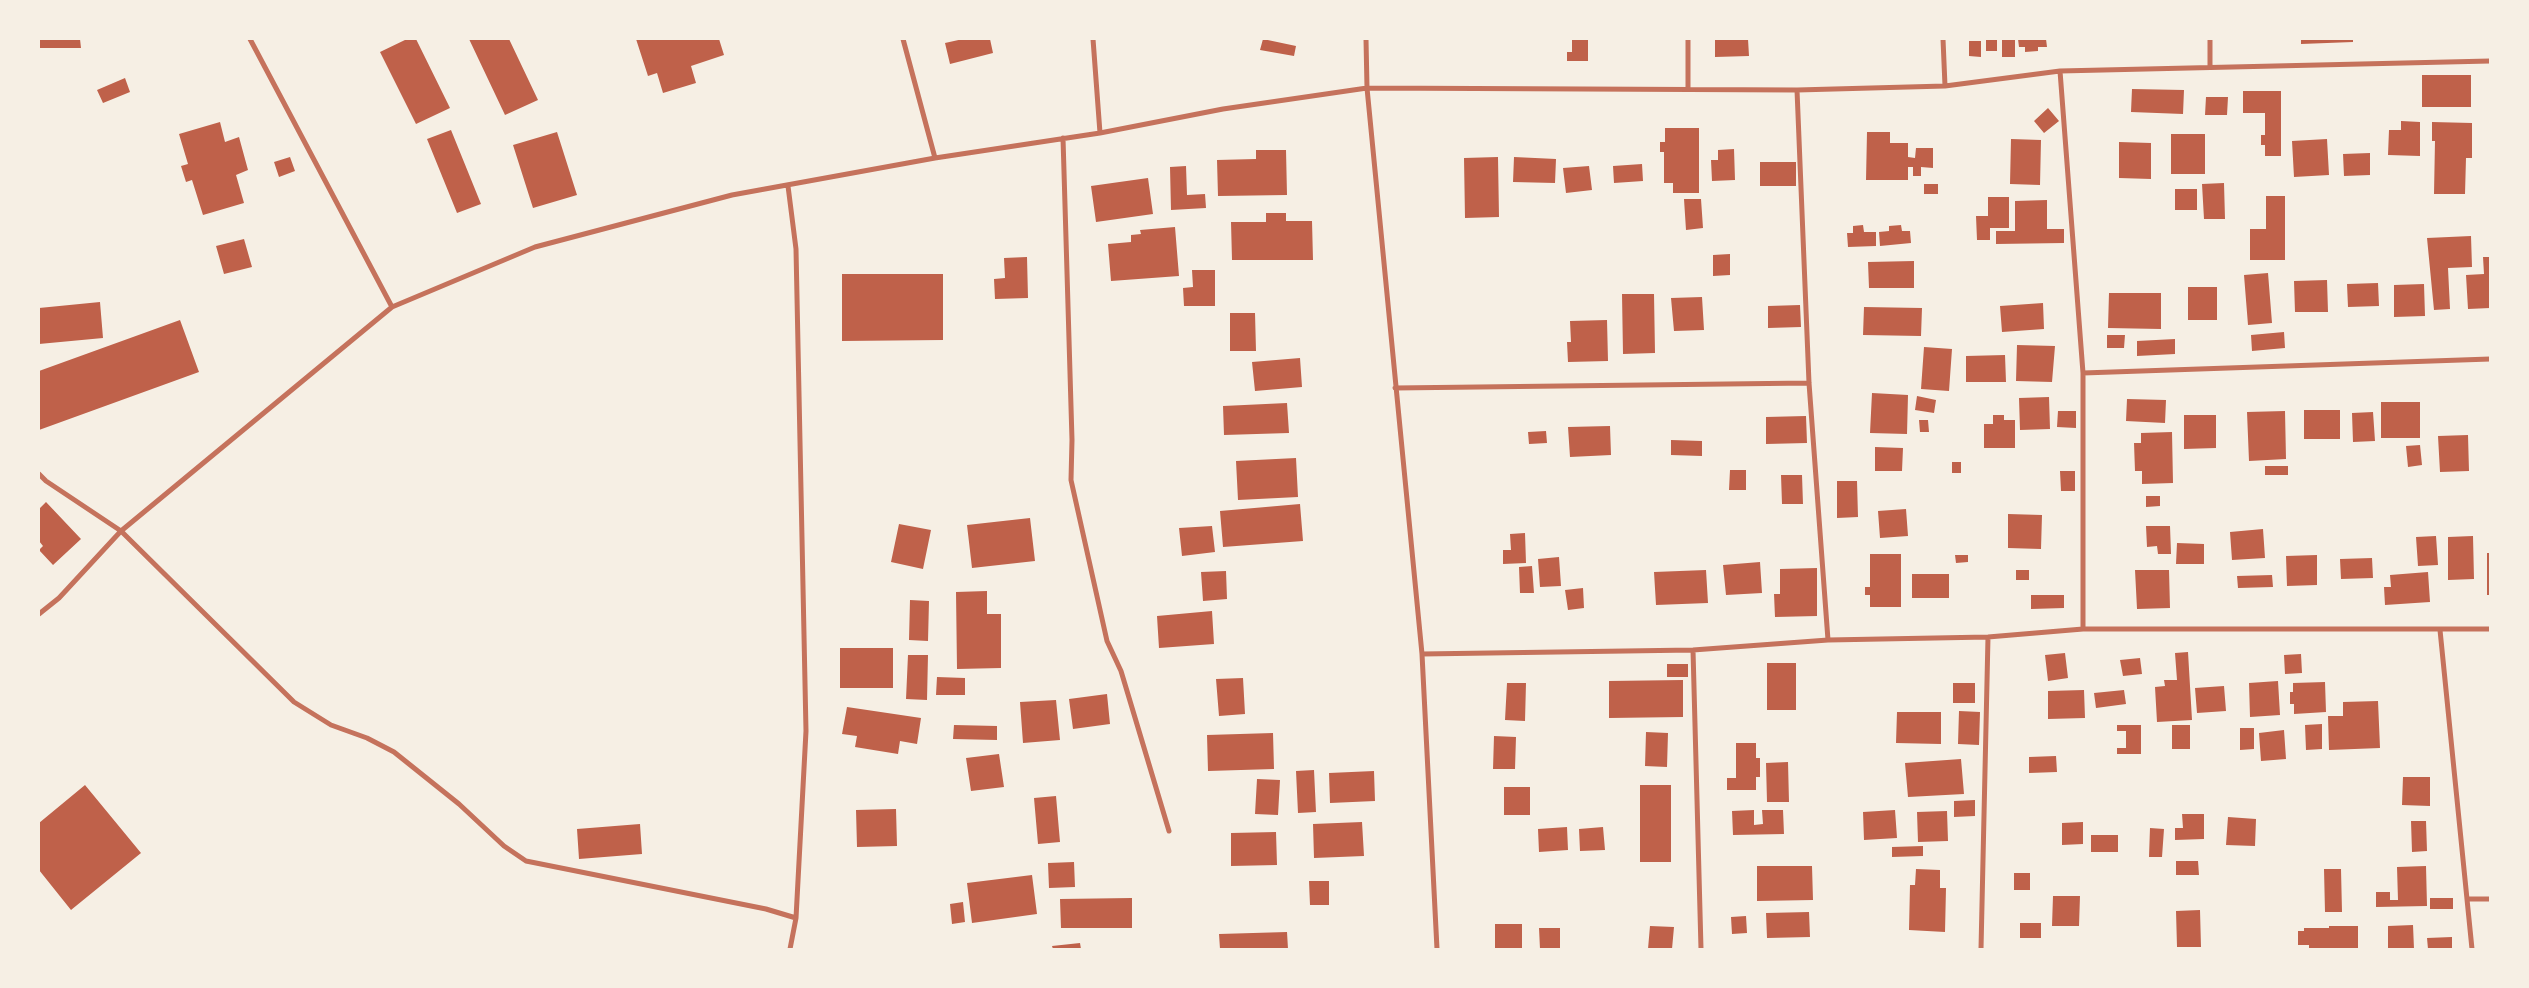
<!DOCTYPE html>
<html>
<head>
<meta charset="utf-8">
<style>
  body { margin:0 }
  #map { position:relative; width:2529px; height:988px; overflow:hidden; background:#f6efe4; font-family:Roboto,sans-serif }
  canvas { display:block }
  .frame { position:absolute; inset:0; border:40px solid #f6efe4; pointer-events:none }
</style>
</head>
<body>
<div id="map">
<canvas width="2529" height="988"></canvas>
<div class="frame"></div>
</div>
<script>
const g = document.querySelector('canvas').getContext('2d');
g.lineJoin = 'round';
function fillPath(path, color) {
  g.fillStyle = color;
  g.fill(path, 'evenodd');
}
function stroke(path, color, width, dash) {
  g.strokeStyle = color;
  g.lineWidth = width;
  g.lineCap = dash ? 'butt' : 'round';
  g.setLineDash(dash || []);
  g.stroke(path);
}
fillPath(new Path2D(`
  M39,39h41l1,9h-42z
  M407,39h9l34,69 -34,16 -36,-72z
  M469,39h40l29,61 -33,15z
  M636,39h83l5,16 -33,11 5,17 -33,10 -6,-20 -9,3z
  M963,39h27l3,14 -43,11 -5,-21z
  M1263,39l33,7 -2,10 -34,-6z
  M1715,39h33l1,17 -34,1z
  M1986,39h11v12h-11z
  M2018,39h28l1,8h-9v4l-13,1v-5h-6z
  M2301,39h52v3l-52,2z
  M1572,40h16v21h-21v-9h5z
  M2002,40h13v17h-13z
  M1969,41h12v16l-12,-1z
  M2422,75h49v32h-49z
  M125,78l5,14 -27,11 -6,-13z
  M2132,89l52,1 -1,24 -52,-2z
  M2243,91h38v65h-16v-11h-4v-10h4v-22h-22z
  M2206,97h22l-1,18h-22z
  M2048,108l11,13 -15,12 -10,-12z
  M2401,121l19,1v34l-32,-1 1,-25h12z
  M220,122l5,20 14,-5 9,33 -12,5 8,28 -41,12 -11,-35 -6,2 -5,-16 7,-2 -9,-30z
  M2432,122l40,1v35h-6l-1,36h-31l1,-53h-3z
  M1665,128h34v65h-26v-10h-9v-31h-4v-10h5z
  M451,130l30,74 -24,9 -30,-74z
  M557,132l20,63 -44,13 -20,-63z
  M1867,132h23v11h18v14l7,1 1,-10h17v20l-12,-1v9h-8v-9h-5v13h-42z
  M2171,134h34v40h-34z
  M2011,139l30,1 -1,45 -30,-1z
  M2327,139l2,36 -35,2 -2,-36z
  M2119,142l32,1v36l-32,-1z
  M1734,149l1,31 -23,1 -1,-21h7v-10z
  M1256,150h30l1,45 -69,1 -1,-36 39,-1z
  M2370,153v22l-26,1 -1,-22z
  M290,157l5,14 -16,6 -5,-15z
  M1498,157l1,60 -34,1 -1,-60z
  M1514,157l42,2 -1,24 -42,-1z
  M1760,162h36v24h-36z
  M1642,164l1,17 -29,2 -1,-17z
  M1186,166l1,29 18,-1 1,14 -35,2 -1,-43z
  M1589,166l3,24 -26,3 -3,-25z
  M1148,178l5,36 -57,8 -5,-36z
  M2224,183l1,36h-21l-2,-35z
  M1924,184h14v10h-14z
  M2175,189h22v21h-22z
  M2266,196h19v64h-35v-31h16z
  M1988,197h21v31h-19v12h-13l-1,-24h12z
  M1684,199h17l2,29 -17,2z
  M2047,200v29h17v14l-68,1v-13h19v-30z
  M1266,213h20v8h26l1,39h-81l-1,-38h35z
  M1863,225l1,7h12v14l-28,1 -1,-14h6v-7z
  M1901,225l1,6h8l1,12 -31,3 -1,-14 10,-1v-5z
  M1175,227l4,49 -68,5 -3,-37 23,-2v-7l10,-1 -1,-4z
  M2471,236l1,31 -24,1 2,41 -16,1 -7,-72z
  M244,239l8,28 -28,7 -8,-28z
  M1730,254v21l-17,1v-21z
  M1027,257l1,41 -33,1 -1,-20 11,-1 -1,-20z
  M2483,257h7v51l-22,1 -2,-34 18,-1z
  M1914,261v27h-45l-1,-26z
  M1192,270h23v36h-31l-1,-18 10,-1z
  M2268,273l4,50 -24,2 -4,-50z
  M842,274h101v66l-101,1z
  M2327,280l1,32h-33l-1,-31z
  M2378,283l1,23 -31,1 -1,-23z
  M2424,284l1,32 -31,1v-32z
  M2188,287h29v33h-29z
  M2109,293h52v36l-53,-1z
  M1622,294h32l1,59 -32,1z
  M1702,297l2,33 -30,1 -3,-33z
  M100,302l3,36 -64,6v-36z
  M2043,303l1,26 -42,3 -2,-26z
  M1800,305l1,22 -33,1v-22z
  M1864,307l58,1 -1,28 -58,-1z
  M1230,313h25l1,38h-26z
  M180,320l19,52 -160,58v-59z
  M1607,320l1,41 -40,1 -1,-20h4l-1,-21z
  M2284,332l1,16 -33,3 -1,-16z
  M2107,335h18l-1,13h-17z
  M2175,339v15l-38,2v-15z
  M2017,345l38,1 -3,36 -36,-1z
  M1924,347l28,2 -3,42 -28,-2z
  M2005,355l1,27h-40v-26z
  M1300,358l2,29 -47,4 -3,-29z
  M1872,393l36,2 -1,39 -37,-1z
  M1917,396l19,4 -2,13 -19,-3z
  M2049,397l1,32 -30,1 -1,-32z
  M2127,399l39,1 -1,23 -39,-2z
  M2381,402h39v36h-39z
  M1287,403l2,30 -65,2 -1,-29z
  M2304,410h36v29h-36z
  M2058,411h18v17l-19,-1z
  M2285,411l1,48 -37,2 -2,-49z
  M2373,412l2,29 -22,1 -1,-29z
  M1993,415h11v5h11v28h-31v-24h9z
  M2184,415h32v33l-32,1z
  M1806,416l1,27 -41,1v-27z
  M1919,420h9l1,12h-9z
  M1610,426l1,29 -41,2 -2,-30z
  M1546,431l1,12 -18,1 -1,-12z
  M2172,432l1,51 -31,1v-13h-7l-1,-28h7v-10z
  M2468,435l1,36 -29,1 -2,-36z
  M1671,440l31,1v15l-31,-1z
  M2420,445l2,20 -14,2 -2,-21z
  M1875,447l28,1 -1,23h-27z
  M1296,458l2,39 -60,3 -2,-39z
  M1952,462h9v11h-9z
  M2265,466h23v9h-23z
  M1730,470h16v20h-17z
  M2060,471h15v20h-14z
  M1781,475h21l1,29h-21z
  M1837,481h20l1,36 -21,1z
  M2146,496h14v10l-14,1z
  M46,502l35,37 -28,26 -14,-15 4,-4 -4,-5v-32z
  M1300,504l3,37 -80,6 -3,-36z
  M1906,509l2,27 -28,2 -2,-27z
  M2008,514l34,1 -1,34 -33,-1z
  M1030,518l5,43 -63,7 -5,-43z
  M899,524l32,6 -8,39 -32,-7z
  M1212,526l3,26 -33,4 -3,-28z
  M2146,526h24l1,28h-13l-1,-8 -10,1z
  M2263,529l2,29 -33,2 -2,-28z
  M1525,533l1,30 -23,1v-14h8l-1,-16z
  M2436,536l2,29 -20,1 -2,-29z
  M2473,536l1,43 -26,1v-43z
  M2177,543l27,1v20h-28z
  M2487,553h3v42h-3z
  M1870,554h31v53h-31v-12h-5v-8h5z
  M1955,555h13v7l-12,1z
  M2317,555v30l-30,1 -1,-30z
  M1559,557l2,29 -21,1 -2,-28z
  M2372,558l1,20 -32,1 -1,-20z
  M1760,562l2,31 -36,2 -3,-30z
  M1532,566l2,27h-14l-1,-26z
  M1817,568v48l-42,1 -1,-23h6v-25z
  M1706,570l2,33 -52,2 -2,-33z
  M2016,570h13v10h-13z
  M2135,570h34l1,38 -33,1z
  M1226,571l1,28 -24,2 -2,-29z
  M2428,572l2,30 -45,3 -1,-18h7l-1,-12z
  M1912,574h37v24h-37z
  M2272,575l1,12 -35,1 -1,-12z
  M1583,588l1,20 -16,2 -3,-20z
  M987,591v23h14v54l-44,1 -1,-77z
  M2031,595h33v13l-33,1z
  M910,600l19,1 -1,40 -19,-1z
  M1212,611l2,33 -55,4 -2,-32z
  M840,648h53v40h-53z
  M2188,652l4,68 -35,2 -2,-35 10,-1 -1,-6h13l-2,-27z
  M2065,653l3,25 -20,3 -3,-26z
  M2301,654l1,19 -17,1 -1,-19z
  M908,655h20l-1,45 -21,-1z
  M2140,658l2,16 -19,2 -3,-16z
  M1767,663h29v47h-29z
  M1667,664h21v13h-21z
  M937,677l28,1v17h-29z
  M1243,678l2,36 -26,2 -3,-37z
  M1683,680v37l-74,1v-37z
  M2278,681l2,34 -30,2 -1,-34z
  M2325,682l1,30 -32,2v-10h-4v-12h3v-9z
  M1507,683h19l-1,38 -20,-1z
  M1953,683h22v20h-22z
  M2224,686l2,25 -29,2 -2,-25z
  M2084,690l1,28 -37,1v-28z
  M2124,690l2,14 -30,4 -2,-15z
  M1107,694l3,30 -37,5 -4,-30z
  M1056,700l4,40 -37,3 -3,-41z
  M2378,701l2,47 -51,2 -1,-34h15v-14z
  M847,707l74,11 -4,26 -17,-3 -2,13 -43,-7 2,-11 -15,-2z
  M1959,711l21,1 -1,33 -21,-1z
  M1897,712h44v32l-45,-1z
  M2322,724v25l-16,1 -1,-25z
  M954,725l43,1v14l-44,-1z
  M2117,725h24v29h-24v-6h9v-17h-9z
  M2172,725h18v24h-18z
  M2240,728h14v21l-14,1z
  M2284,730l2,29 -25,2 -2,-28z
  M1646,732l22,1 -1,34 -22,-1z
  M1273,733l1,36 -66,2 -1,-36z
  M1494,736l22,1 -1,32h-22z
  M1736,743h20v15h4v19h-4v13h-29v-12h9z
  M999,754l5,33 -33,4 -5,-33z
  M2056,756l1,16 -28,1v-16z
  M1961,759l3,35 -56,3 -3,-34z
  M1788,762l1,40h-22l-1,-39z
  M1314,770l2,42 -18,1 -2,-42z
  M1374,771l1,30 -45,2 -1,-30z
  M2403,777h27v29l-28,-1z
  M1257,779l23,1 -2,35 -23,-1z
  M85,785l56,68 -70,57 -32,-40v-47z
  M1640,785h31v77h-31z
  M1504,787h26v28h-26z
  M1056,796l4,46 -22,2 -4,-46z
  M1975,800v16l-21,1v-16z
  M896,809l1,37 -40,1 -1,-37z
  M1754,810v15l9,-1 -1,-14h21l1,24 -51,1 -1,-24z
  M1895,810l2,28 -33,2 -1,-28z
  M1947,811l1,30 -30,1 -1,-30z
  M2182,814h22v25l-29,1v-12h8z
  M2228,817l28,2 -1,27 -29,-1z
  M2411,821h15l1,30 -15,1z
  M1362,822l2,34 -50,2 -1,-34z
  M2083,822v22l-21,1v-22z
  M640,824l2,30 -63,5 -2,-30z
  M1567,827l1,23 -29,2 -1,-23z
  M1603,827l2,23 -25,1 -1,-22z
  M2150,828l14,1 -2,28h-13z
  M1276,832l1,33 -46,1v-33z
  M2091,835h27v17h-27z
  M1923,846v10l-31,1v-10z
  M2176,861h22l1,14h-23z
  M1074,862l1,25 -26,1 -1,-25z
  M1757,866h55l1,34 -56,1z
  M2426,866l1,40 -51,1v-15h14v8h8l-1,-33z
  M1916,869l24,1v18h6l-1,44 -36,-2 1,-45h5z
  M2324,869h17l1,43h-17z
  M2014,873h16v17h-16z
  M1032,875l5,39 -65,9 -5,-40z
  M1309,881h20v24h-19z
  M2053,896h27l-1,30h-27z
  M1132,898v30h-71l-1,-29z
  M2430,898h23v11h-23z
  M963,902l2,20 -13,2 -2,-20z
  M2200,910l1,37h-24l-1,-36z
  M1809,912l1,25 -43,1 -1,-25z
  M1746,916l1,17 -15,1 -1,-17z
  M2020,923h21v15h-21z
  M1495,924h27v25h-27z
  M2413,925l1,24h-26v-23z
  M1650,926l24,1 -2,22h-24z
  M2329,926h29v23h-49v-4h-11v-14h6v-3h25z
  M1539,928h21v21h-20z
  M1287,932l1,17h-68l-1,-15z
  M2452,937v12h-24l-1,-11z
  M1080,943l1,6h-28l-1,-3z`), '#bf614a');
stroke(new Path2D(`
  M250,39l142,268
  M903,39l32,119
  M1093,39l7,94
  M1366,39l1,49 55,566 15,295
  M1688,39v50
  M1943,39l2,47
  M2210,39v27
  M1797,90l12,293 19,257
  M1063,138l9,302 -1,40 36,161 14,30 48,160
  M788,186l8,63 10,482 -10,187 -6,31
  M2083,373l407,-14
  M1395,388l414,-5
  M39,474l7,7 75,50 173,171 37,23 36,13 27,14 65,52 45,42 22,15 240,48 30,9
  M39,614l20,-16 62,-67 271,-224 143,-60 197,-52 203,-37 165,-25 123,-24 144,-21 430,2 148,-4 115,-15 430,-10
  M2083,629h407
  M2440,630l32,319
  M1693,650l8,299
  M1422,654l271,-4 135,-10 160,-3 95,-8v-256l-23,-302
  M2468,899h22
  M1981,949l7,-312`), '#c5725c', 5);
</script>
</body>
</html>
